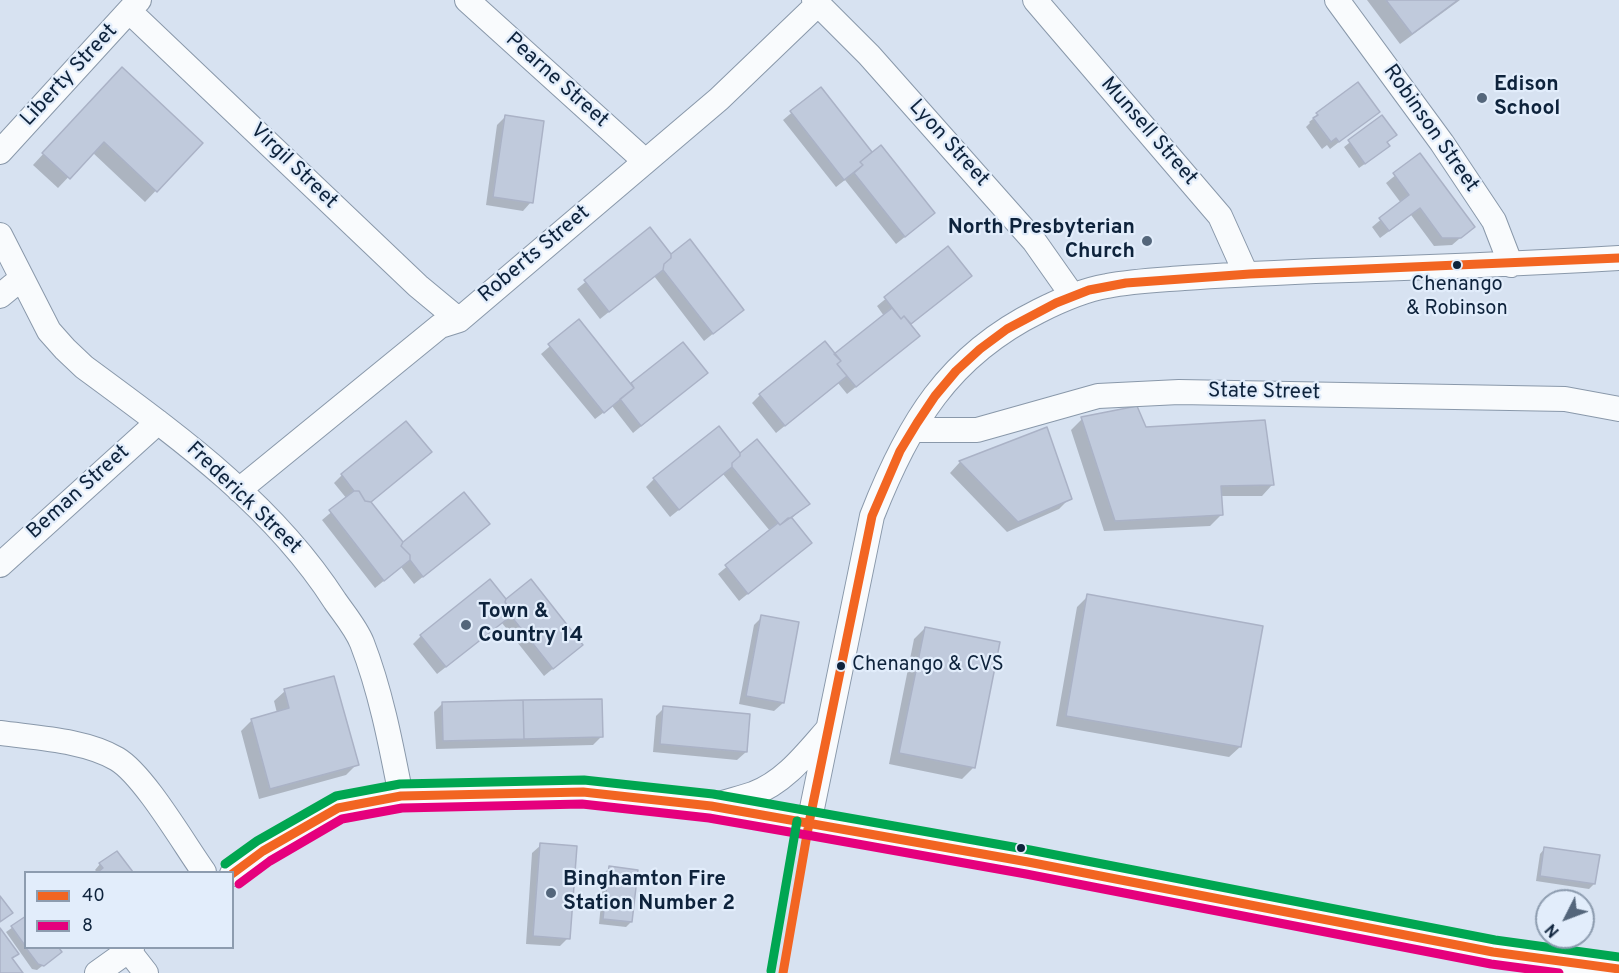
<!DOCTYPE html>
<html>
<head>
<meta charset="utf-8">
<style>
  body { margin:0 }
  #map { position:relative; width:1619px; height:973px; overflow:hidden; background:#d7e2f1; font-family:Overpass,sans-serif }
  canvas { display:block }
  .legend { position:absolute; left:24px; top:871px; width:210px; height:78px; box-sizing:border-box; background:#e2edfb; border:2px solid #8d9caf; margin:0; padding:8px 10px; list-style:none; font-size:18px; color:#0e233c }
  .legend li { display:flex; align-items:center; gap:12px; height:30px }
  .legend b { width:30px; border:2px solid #8d9caf }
  .north { position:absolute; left:1535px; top:889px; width:60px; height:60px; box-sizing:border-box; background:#e2edfb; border:2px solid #8d9caf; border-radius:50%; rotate:228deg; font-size:16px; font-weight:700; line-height:24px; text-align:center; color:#0e233c }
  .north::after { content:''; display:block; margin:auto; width:21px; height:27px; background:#54667b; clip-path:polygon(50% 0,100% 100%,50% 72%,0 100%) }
</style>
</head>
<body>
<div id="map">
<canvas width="1619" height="973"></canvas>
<ul class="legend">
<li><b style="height:8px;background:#f26522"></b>40</li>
<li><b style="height:8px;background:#e5007d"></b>8</li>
</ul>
<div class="north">N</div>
</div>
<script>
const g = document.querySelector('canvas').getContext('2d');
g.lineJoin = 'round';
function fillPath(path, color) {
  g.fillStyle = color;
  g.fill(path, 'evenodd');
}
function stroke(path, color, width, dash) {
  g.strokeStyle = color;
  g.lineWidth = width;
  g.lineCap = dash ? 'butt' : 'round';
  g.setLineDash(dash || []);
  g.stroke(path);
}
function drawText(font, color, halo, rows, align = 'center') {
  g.font = font + ' Overpass,sans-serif';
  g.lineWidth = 4.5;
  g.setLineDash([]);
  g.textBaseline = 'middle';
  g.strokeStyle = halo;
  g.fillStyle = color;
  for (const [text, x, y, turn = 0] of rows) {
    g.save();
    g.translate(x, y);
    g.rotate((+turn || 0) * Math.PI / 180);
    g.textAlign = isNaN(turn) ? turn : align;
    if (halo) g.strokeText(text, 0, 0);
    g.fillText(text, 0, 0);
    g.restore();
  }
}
fillPath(new Path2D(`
  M1367,0h93l-60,44z
  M111,80l90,63 -56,59 -53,-50 -34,36 -25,-23z
  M1358,84l20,28 -48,37 -3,-4 -5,4 -16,-22 4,-4 -1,-1z
  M820,89l105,132 -29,23 -51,-64 -9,7 -53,-67z
  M505,117l26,85 -8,9 -37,-6 11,-80z
  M1382,117l4,26 -3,8 -24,17 -15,-21z
  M1420,155l53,72 -21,18 -18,1 -23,-31 -31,23 -8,-11 29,-24 -15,-20z
  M650,229l21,27 71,54 -38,31 -50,-65 -54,43 -23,-30z
  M947,248l15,36 -52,41v19l-63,50 -9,-11 -62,50 -24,-30 8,-8 74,-39 50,-40 -7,-10z
  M578,322l52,63 53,-41 23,29 -73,60 -21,-27 -17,13 -54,-65z
  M1082,419l63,9 127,57 -10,11h-42l1,19 -11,11 -106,5 -33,-101z
  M740,455l68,49 -17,15 19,24 -71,58 -21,-27 52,-43 -47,-57 -53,43 -24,-30 8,-8z
  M422,460l-52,43 32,41 86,-20 -74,60 -13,-17 -26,21 -53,-68 25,-21 -13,-16 8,-8z
  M960,462l110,36 -11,11 -52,23 -57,-59z
  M1088,596l152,151 -11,10 -173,-31 21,-119z
  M506,601l67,51 -29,24 -42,-53 -65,51 -24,-30 8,-8z
  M762,617l21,86 -9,8 -35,-7 15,-79z
  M925,628l48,140 -11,11 -73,-15 25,-125z
  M285,691l72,73 -11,11 -87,24 -18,-68 11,-11 25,-7 -3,-12z
  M442,704l159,33 -8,8 -157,4 -2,-37z
  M664,708l82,44 -9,8 -84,-8 3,-36z
  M541,845l27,93 -8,8 -34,-2 6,-91z
  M1545,848l49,36 -5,5 -53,-8 4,-27z
  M117,853l13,19h-33l-2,-2 5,-6z
  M610,868l21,54 -5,5 -27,-3 5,-51z
  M26,918v30h31l3,4 -23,18 -5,-1 -26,-37z`), '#0003');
const building = new Path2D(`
  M1386,0h72l-46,34z
  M122,67l81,76 -46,49 -53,-50 -34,37 -28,-26z
  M1358,82l22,30 -41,30 -3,-4 -5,4 -18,-24 5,-3 -2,-2z
  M821,87l51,65 -12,10 3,3 -19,15 -54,-69z
  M505,115l39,6 -11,82 -40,-6z
  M1382,115l15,20 -10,7 3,4 -25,18 -17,-24z
  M881,145l54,68 -30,24 -51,-64 9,-8 -3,-3z
  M1420,153l55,74 -14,11h-19l-22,-30 -31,23 -10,-13 30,-23 -16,-22z
  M650,227l21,27v4l-7,6 -1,6 -54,42 -25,-32z
  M690,239l54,71 -31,24 -50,-64 1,-6 7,-6v-4z
  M948,246l24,30 -61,48 -7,-8 -3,3 -17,-22z
  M892,308l9,11 3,-3 16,20 -64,51 -19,-23 4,-3 -7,-7z
  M579,319l55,69 -30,25 -56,-69z
  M825,341l16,20 -4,3 10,12 -62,50 -26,-32z
  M683,342l25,31 -67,53 -21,-27 14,-11 -3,-5z
  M1137,406l9,21 119,-7 9,65 -53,1 2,29 -108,6 -34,-104z
  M406,421l26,31 -61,50 -6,-1 -6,-10h-5l-13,-17z
  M719,426l21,27v3l-8,7v4l-53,43 -26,-32z
  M1047,427l25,72 -54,23 -59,-61z
  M757,439l53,65 -30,21 -48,-58v-4l8,-7v-3z
  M354,491h5l6,10 6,1 32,40 -2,4 9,9v5l-26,21 -55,-71z
  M464,492l26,32 -67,53 -13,-17v-5l-9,-9 2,-4z
  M788,518h4l20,25 -64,51 -23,-29 53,-42 2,2z
  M490,579l16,20 -1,3 6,9v5l-65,51 -26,-32z
  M531,579l52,66 -30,24 -42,-53v-5l-6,-9 1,-3z
  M1087,594l176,32 -22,121 -175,-31z
  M761,615l38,7 -15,81 -38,-7z
  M925,627l75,15 -25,126 -76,-15z
  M334,676l25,89 -89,24 -19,-70 38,-11 -5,-19z
  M602,699l1,38 -79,2 -1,-39z
  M523,700l1,39 -81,2 -1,-39z
  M663,706l87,8 -3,38 -87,-8z
  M540,843l37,3 -7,93 -37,-3z
  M1544,847l56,8 -5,29 -55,-8z
  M117,851l16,21h-35l5,-4 -4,-5z
  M609,866l29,4 -6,52 -29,-3z
  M0,896l13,17 -13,9z
  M26,916v31l-15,-21z
  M0,928l19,26 -7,4 11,15h-23z
  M26,948h33l3,4 -18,14 -6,-2z`);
fillPath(building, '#c0cadc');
stroke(building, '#aab2c6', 1.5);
const minor = new Path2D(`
  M467,0l178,161
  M814,0l55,55 165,186 38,54
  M1035,0l185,216 26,58
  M1337,0l105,143 52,78 17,44
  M129,11l289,275 41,34
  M0,152l139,-152
  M0,235l49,96 16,18 19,18c92,68 188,136 251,234 9,13 21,27 27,42 19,49 29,102 39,153
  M0,296l22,-18
  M913,430h64l121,-34 81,-4 386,7 54,10
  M239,490l201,-164 19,-6 260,-221 99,-95
  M0,565l158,-143
  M0,733c36,5 85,7 117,26 27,16 67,85 87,113
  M716,805c12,-4 25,-7 37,-11 32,-12 53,-40 75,-65
  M809,823l63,-307c36,-92 76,-160 167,-205 22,-11 44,-21 68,-25 25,-5 51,-6 77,-8 44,-3 87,-5 131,-7 102,-3 203,-7 304,-13
  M232,874l31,-23 75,-43 63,-12 182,-4 128,14 98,17 219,39 465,90 126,17
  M128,950l18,23
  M97,973l35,-25`);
stroke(minor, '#8998aa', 26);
stroke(minor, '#f9fbfd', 24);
stroke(new Path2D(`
  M232,874l31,-23 75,-43 63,-12 182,-4 128,14 317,56 465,90 126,17
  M783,973l26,-150 63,-307 28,-65 17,-28 18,-27 21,-25 24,-22 27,-20 49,-26 33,-13 37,-7 124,-9 369,-16`), '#f26522', 9);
stroke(new Path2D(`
  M239,884l31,-23 72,-42 60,-11 180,-4 127,14 98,17 219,39 465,90 68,9`), '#e5007d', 9);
stroke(new Path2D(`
  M225,864l32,-23 79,-45 64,-12 184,-4 129,14 317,56 465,90 124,17
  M771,971l26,-150`), '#00a651', 9);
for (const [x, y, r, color] of [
  [1482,98,6,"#54667b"],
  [1147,241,6,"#54667b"],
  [1457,265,5,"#0e233c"],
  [466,625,6,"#54667b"],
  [841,666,5,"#0e233c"],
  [1021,848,5,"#0e233c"],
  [551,893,6,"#54667b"]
]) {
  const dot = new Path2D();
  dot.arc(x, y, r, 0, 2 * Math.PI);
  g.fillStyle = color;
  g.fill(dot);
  stroke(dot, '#e2edfb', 2);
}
drawText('20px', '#0e233c', '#e2edfb', [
  ["Chenango",1457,286],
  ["& Robinson",1457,310],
  ["Chenango & CVS",852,666,"left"]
]);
drawText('21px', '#0e233c', '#e2edfb', [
  ["Liberty Street",70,76,-47],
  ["Pearne Street",556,81,42],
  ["Robinson Street",1430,129,55],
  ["Munsell Street",1148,132,49],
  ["Lyon Street",948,144,48],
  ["Virgil Street",293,167,44],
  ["Roberts Street",535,255,-40],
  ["State Street",1264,393,1],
  ["Beman Street",79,493,-42],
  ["Frederick Street",243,499,44]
]);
drawText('bold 21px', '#0e233c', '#e2edfb', [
  ["Edison",1494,86],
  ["School",1494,110],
  ["North Presbyterian",1135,229,"right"],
  ["Church",1135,253,"right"],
  ["Town &",478,613],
  ["Country 14",478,637],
  ["Binghamton Fire",563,881],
  ["Station Number 2",563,905]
], 'left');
</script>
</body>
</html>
